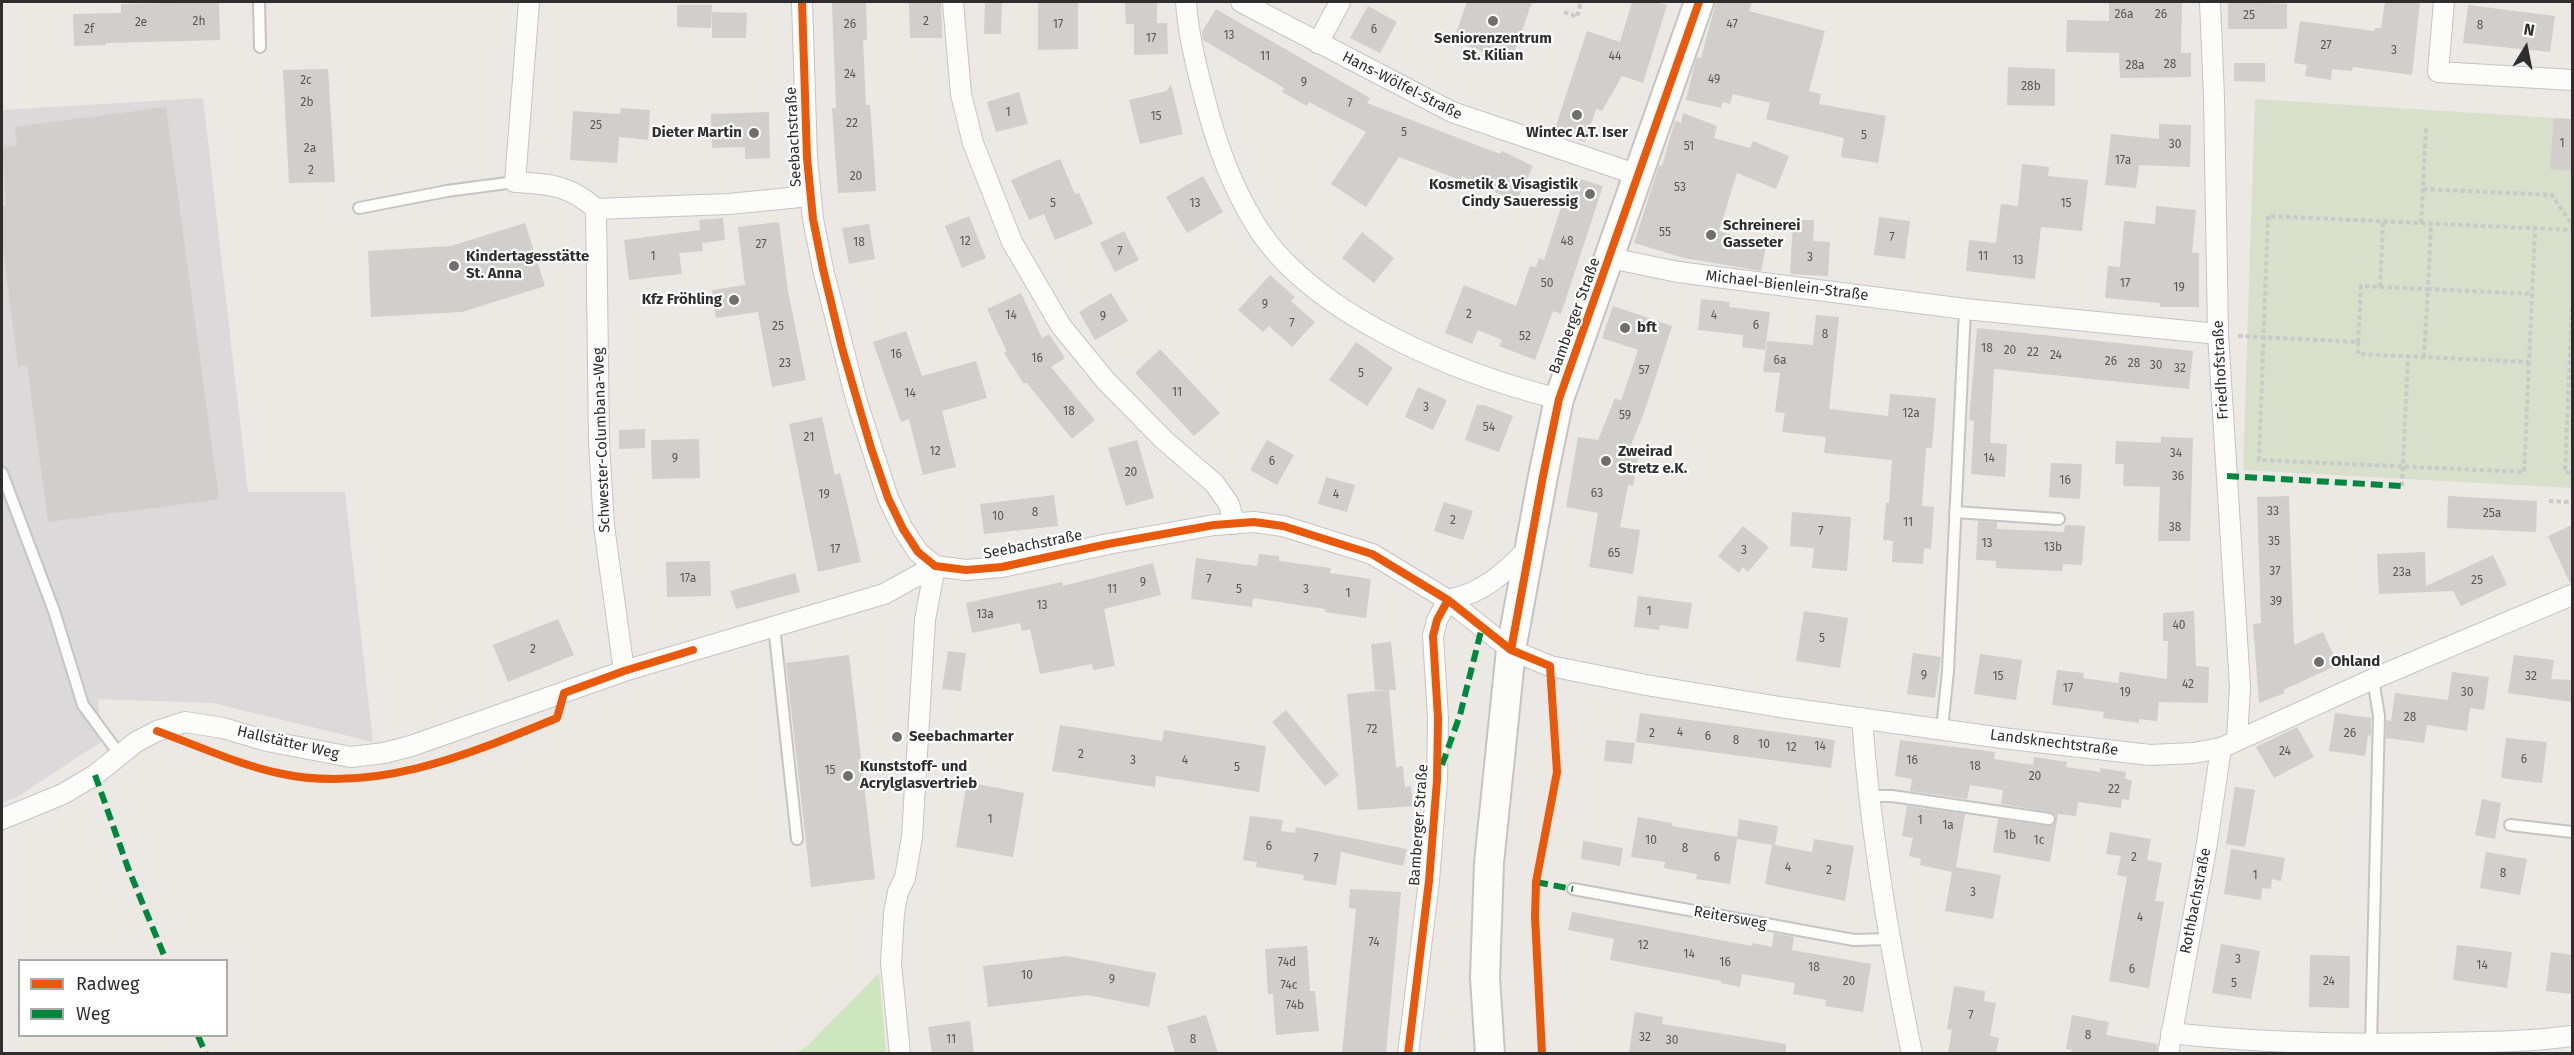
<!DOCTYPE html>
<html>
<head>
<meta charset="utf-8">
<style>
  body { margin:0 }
  #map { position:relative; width:2574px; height:1055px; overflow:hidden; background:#ece8e4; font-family:"Fira Sans",sans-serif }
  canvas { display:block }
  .frame { position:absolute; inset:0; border:3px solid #2e2e2e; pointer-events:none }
  .legend { position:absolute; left:18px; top:959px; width:210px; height:78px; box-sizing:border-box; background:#fff; border:2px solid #ababab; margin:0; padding:8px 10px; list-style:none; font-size:18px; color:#2e2e2e }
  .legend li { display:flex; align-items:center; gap:12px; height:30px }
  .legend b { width:30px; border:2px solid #ababab }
  .north { position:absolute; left:2496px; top:18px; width:60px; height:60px; -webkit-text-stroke:4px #fff; paint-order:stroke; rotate:10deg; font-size:16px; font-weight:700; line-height:24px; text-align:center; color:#2e2e2e }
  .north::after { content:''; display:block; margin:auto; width:21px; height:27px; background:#2e2e2e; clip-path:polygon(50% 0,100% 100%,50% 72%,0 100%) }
</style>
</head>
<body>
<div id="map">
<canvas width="2574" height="1055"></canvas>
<div class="frame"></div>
<ul class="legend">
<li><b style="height:8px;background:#e8590c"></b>Radweg</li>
<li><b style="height:8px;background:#00873e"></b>Weg</li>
</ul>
<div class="north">N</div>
</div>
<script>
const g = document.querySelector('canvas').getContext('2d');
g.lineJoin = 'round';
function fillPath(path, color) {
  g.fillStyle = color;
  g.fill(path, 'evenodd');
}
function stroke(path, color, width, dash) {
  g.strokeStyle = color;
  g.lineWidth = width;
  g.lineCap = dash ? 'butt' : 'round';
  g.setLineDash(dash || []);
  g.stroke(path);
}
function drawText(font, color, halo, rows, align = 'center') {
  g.font = font + ' "Fira Sans",sans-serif';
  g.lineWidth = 4.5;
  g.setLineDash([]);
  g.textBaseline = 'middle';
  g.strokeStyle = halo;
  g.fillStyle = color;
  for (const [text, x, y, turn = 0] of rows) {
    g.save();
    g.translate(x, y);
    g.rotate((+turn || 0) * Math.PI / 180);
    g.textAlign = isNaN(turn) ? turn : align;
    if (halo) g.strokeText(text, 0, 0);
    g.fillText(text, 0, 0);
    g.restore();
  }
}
fillPath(new Path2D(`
  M203,98l45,394h97l28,250 -160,-39 -115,-4 3,43 -84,55 -15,6v-693z`), '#dcd9db');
fillPath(new Path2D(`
  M879,973l7,80h-90l11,-7z`), '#cee6be');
fillPath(new Path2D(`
  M2255,99l317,20v369l-329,-18z`), '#d8e0cc');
fillPath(new Path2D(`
  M219,2l1,38 -114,3v2l-32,1 -1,-32 48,-1v-9z
  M832,2h34l1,38h-4l3,65h4l6,86 -38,2 -6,-85h4z
  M909,2h32l1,36h-32z
  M985,2h17l-1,32h-17z
  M1038,2h40v47l-40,1z
  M1125,2h32v21h10l1,31 -34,1v-31h-8z
  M1467,2h65l-21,60 -58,-21z
  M1632,2h23l12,3 -24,78 -21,-7 -20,35 -6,-2 -11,33 -31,-10 33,-101 33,11z
  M1716,2h36l-3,9 76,20 -16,60 12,3 -2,10 67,12 -8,47 -37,-6 3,-19 -78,-19 4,-16 -37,-9 -3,10 -7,-2 -2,6 -35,-8 10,-41 1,-2 4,1z
  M2109,2h73l-1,51h10v24l-71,1 -1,-25 -53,-1 1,-32 42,1z
  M2228,2l59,2v25h-59z
  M2385,2h35l-8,73 -59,-8 -1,4 -20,-2 -1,11 -26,-4 2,-11 -13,-2 6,-42 74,10 1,-3h6z
  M677,5h35l-1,23 -34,-1z
  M2468,5l87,11 -5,36 -87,-9z
  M1368,6l29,16 -17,31 -30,-15z
  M1216,9l154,89 -3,5 133,51 2,-3 31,15 -17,36 -54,-26 -2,4 -61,-23 -33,50 -35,-23 35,-52 -57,-30 -2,4 -25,-14 2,-4 -81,-48 -1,-8z
  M712,12l35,1 -1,25h-34z
  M2234,63h31v19l-31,-1z
  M2008,67l47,2v37l-48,-1z
  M328,69l7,113 -46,1 -6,-113z
  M1171,84l12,50 -43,10 -11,-44 38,-9z
  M1019,92l9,32 -32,8 -9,-30z
  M166,107l53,392 -171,23 -21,-157 -9,1 -16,-125v-35h4l-4,-58 15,-2 -2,-19z
  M621,108l29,2 -2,30 -29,-3 -2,26 -47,-3 3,-49 47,3z
  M769,112l1,46 -25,1v-12l-33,1 -1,-34z
  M1683,113l34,13 -3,12 36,10 3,-7 36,15 -13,33 -39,-16 -18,58 47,16 -5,24 -77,-13 -50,-15 25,-78 3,1 13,-45 6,2z
  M2554,118l18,1v52l-22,-2z
  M2159,124l32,1 -1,42 -51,-2 -3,23 -31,-3 6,-51 48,5z
  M1060,159l15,35 4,-1 14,31 -38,16 -11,-26 -15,6 -18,-40z
  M2022,164l27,3 -1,9 40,4 -6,51 -41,-4 -6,52 -69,-8 3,-31 27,3 5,-39 17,2z
  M1203,176l20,36 -36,21 -21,-36z
  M1571,176l32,10 -42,128 -8,-3 -18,49 -36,-14 3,-6 -24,-10 -6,14 -27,-11 19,-48 52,21 14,-40 6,1 3,-9 5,2z
  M2156,206l40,4 -4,43h7v54h-39v-4l-55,-5 3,-32 12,1 4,-46 31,3z
  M969,216l17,42 -24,10 -17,-42z
  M1879,217l31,4 -5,38 -31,-4z
  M723,218l2,22 -23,3 1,8 -24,2 3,21 -53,6 -5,-40 76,-10 1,9 -2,-19z
  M1793,220h21l-1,21 17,1 -2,34 -38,-2z
  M779,222l9,69 18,89 -34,7 -14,-75 -42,6 -4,-28 33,-5 -7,-58z
  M525,223l20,63 -83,26 -91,5 -3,-66 83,-5z
  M869,224l6,35 -26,5 -7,-36z
  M1124,231l15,29 -24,12 -15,-29z
  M1362,232l32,26 -20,25 -32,-25z
  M1270,275l25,22 -4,4 24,21 -23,25 -23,-21 -6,6 -25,-22z
  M1021,293l21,45 7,-4 16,24 -14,9 44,53 -23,19 -46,-57 -2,2 -20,-31 3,-1 -20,-43z
  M1111,293l17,28 -33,19 -16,-28z
  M1701,299l29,3 -1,5 41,5 -5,38 -23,-3 1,-12 -45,-5z
  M1613,306l59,20 -27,84 -14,35 9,2 -7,39 -5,-1 -8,42 20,3 -7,44 -44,-7 9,-54 -32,-6 12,-70 20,3 17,-42 6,3 17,-51 -36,-12z
  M1816,315l23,2 -10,92 59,7 2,-22 46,4 -4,50h-6l-4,58 12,1 -3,42 -7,-1 -1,16 -31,-2 1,-21 -10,-1 3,-37h3l3,-43 -68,-7 2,-16 -44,-5 3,-19 -10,-1 5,-39 -17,-1 4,-31 46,4z
  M1977,328l216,23 -4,38 -195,-20 -4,74 17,1 -2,33 -34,-3 3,-53 -5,-1z
  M906,331l16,45 54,-15 11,37 -45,13 14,56 -33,8 -14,-56 -8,3 -28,-80z
  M1356,342l37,26 -26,38 -38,-26z
  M1160,349l60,64 -26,23 -59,-63z
  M1418,387l29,13 -14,30 -28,-13z
  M1477,405h7l29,11 -14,36 -34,-12z
  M822,417l13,58 5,-2 21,89 -43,10 -29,-148z
  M645,429v19l-26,1v-19z
  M2161,437l32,1 -3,103h-32l2,-54 -37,-1 1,-22h-9l1,-23 45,2z
  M699,439l1,39 -48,1 -1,-39z
  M1137,440l17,58 -28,8 -18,-58z
  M1267,440l27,15 -17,30 -27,-15z
  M2051,463l31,1 -2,35 -31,-2z
  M1326,477l29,8 -8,27 -29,-8z
  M1054,495l4,31 -74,8 -4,-30z
  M2289,496l5,149 29,-13 15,33 -55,25 2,3 -26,10 -6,-79 8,-1 -4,-126z
  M2448,496l89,5 -1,31 -89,-4z
  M1444,502l29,9 -10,29 -29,-9z
  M1792,512l59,5 -4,54 -35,-3 2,-20 -24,-2z
  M1978,521l19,1v7l47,2 20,1 1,-7 20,1 -3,39 -19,-1 -1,7 -47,-2 -19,-1v-7l-20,-1z
  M2572,525v58h-2l-22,-47z
  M1743,526l26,21 -21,25 -5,-5 -4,6 -21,-17z
  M2425,552l1,34 67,-31 14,30 -46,21 -8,-15 -74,3 -2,-40z
  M1259,554l20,2v5l52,7 -1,5 41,6 -5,39 -41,-6v-3l-72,-11 -1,9 -61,-8 5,-41 61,8z
  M710,561l1,35 -44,1 -1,-35z
  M1153,563l8,32 -57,14 11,57 -22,4 -1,-6 -52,10 -10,-45 -8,2 -2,-8 -48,10 -6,-30 96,-21 1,4z
  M795,573l5,19 -64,17 -6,-18z
  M1638,596l54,7 -4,26 -28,-4 -1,5 -25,-3z
  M1804,611l44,7 -8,50 -44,-7z
  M2194,611l2,55 13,1 -1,36 -49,-1 -2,19 -18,-2v4l-36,-5 1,-6 -52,-7 5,-35 27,3 -1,5 35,5 2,-11 47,7 1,-38h-5v-28z
  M558,619l16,36 -66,27 -15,-37z
  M1391,642l5,48h-21l-4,-46z
  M948,651l18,2 -5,38 -19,-2z
  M1913,653l28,4 -6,41 -28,-4z
  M1980,654l42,6 -6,40 -42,-6z
  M849,655l26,224 -64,8 -25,-224z
  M2514,655l40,5 -3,19 21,1v22l-64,-9z
  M2452,672l37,5 -5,33 -14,-2 -3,23 -40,-6 -3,18 -38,-5v-18l5,1 4,-28 53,7z
  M1389,690l7,77 7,-1 2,21 6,-1 2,20 -55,4 -11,-116z
  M1286,710l53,65 -14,11 -53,-64z
  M1640,713l195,27 -4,28 -195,-26z
  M2335,713l36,5v18l-3,-1 -3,21 -36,-5z
  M1060,725l102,16 2,-11 102,16 -7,46 -103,-16 -1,11 -103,-16z
  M2297,727l17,30 -40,21 -18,-31z
  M2506,738l41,4 -5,41 -41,-5z
  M1606,740l29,3 -3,21 -28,-3z
  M1900,740l95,12 -1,7 39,6 1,-8 33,5 -1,5 34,5v-4l26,4 -1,7 7,1 -3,20 -7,-1 -1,9 -43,-6 -2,14 -18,-2 -8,48 -57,-10 5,-33 51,7 6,-3 1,-7 -6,-4 -49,-8 2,-14 -33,-5 -3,14 -57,-8 2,-12 -17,-3z
  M967,782l57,11 -11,64 -57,-10z
  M2235,787l20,3 -10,57 -19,-3z
  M2482,799l19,4 -6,36 -20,-4z
  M1907,806l58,8 -9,53 45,8 -8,44 -48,-8 7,-39 -32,-7 1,-6 -12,-3 4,-18 -11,-2z
  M1250,816l33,4 -2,11 14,2 1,-6 111,22 -4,17 -62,-14 -5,33 -33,-5 1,-5 -48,-8 1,-5 -14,-2z
  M1638,817l34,6v3l65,11 2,-18 39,7 -3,19 37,7 2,-13 40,7 -9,55 -80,-17 7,-39 -35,-6 -7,45 -34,-5 1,-5 -33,-6 1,-6 -34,-5z
  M2110,832l41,7 -4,21 15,3 -7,38 9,1 -15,86 -40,-7 18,-104 -10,-2 4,-19 -15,-2z
  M1583,841l40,7 -3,18 -39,-7z
  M2231,849l54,9 -4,23 -9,-2 -1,10 -9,-1 -1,12 -37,-6z
  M2486,852l41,7 -7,36 -40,-7z
  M1350,889l51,3 -15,161h-44l14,-144 -7,-1z
  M1572,912l180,34 1,-3 19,4 2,-14 20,4 -2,13 79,14 -8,48 -38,-6 1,-6 -33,-6 2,-11 -53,-9 -2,13 -19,-4v-2l-111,-21 4,-21 -46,-9z
  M2221,944l39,7 -9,48 -39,-6z
  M2457,945l55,7 -5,36 -54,-8z
  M1307,946l3,45h5l4,40 -43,4 -3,-41h-5l-3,-45z
  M2551,952l21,3v39l-26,-3z
  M2310,955l40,1 -1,52 -40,-1z
  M1067,956l89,17 -7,34 -61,-12 -100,12 -5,-41z
  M1954,986l31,5 -1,10 12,2 -6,33 9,2 -3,15h-48l4,-23 -5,-1z
  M1635,1012l28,5 -1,7 124,20v9l-157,-1z
  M1206,1015l12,38h-43l-8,-27z
  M2072,1015l37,7 -3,13 52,9 -2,9h-85l1,-3 -6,-1z
  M970,1021l4,32h-42l-4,-26z`), '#d1cecb');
const lane = new Path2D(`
  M259,2l1,45
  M359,208l88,-17 68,-9
  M2,473l52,138 29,94 37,50
  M1955,512l104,7
  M774,626l23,213
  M1942,729l6,-58 17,-362
  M1869,796h23l157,23
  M2510,825l62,7
  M1573,889l281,51 34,-1
  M2371,1044l8,-328 -6,-37`);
const street = new Path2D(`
  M529,2l-14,180c34,2 55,3 81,27l133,-5 81,-8
  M802,2l5,156 6,61 10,50 33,130 32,99 15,31 15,23 17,14 31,4 36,-3 106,-23 106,-19 40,-3 29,4 89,28 76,46 63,50 39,16 96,19 134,22 222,31 148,17 43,-2 28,-5 152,-69 199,-84
  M953,2l8,92 12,49 39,99 49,84 45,55 58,59 50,43 15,21 5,20
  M1186,2c2,31 10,63 18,94 11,44 26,87 50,126 55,93 205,152 305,177
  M1241,2l211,110 186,63
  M2210,2l4,95 4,237 22,353 -3,52
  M2444,2l-6,70 134,8
  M1318,43l22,-41
  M596,209l3,232 5,85 20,145
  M1610,258l68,14 287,37 253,25
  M1448,600c36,-7 56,-27 81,-52
  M1862,718c8,113 27,225 50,336
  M2,819l61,-25 32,-19 41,-33 21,-11 28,-9 38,6 44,13 84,16 33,-4 27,-7 213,-75 260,-77 51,-28
  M2171,1033c88,10 176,12 265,10 45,-1 91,-1 136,-7
  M900,1054l-9,-91 3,-50 4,-21 7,-14 7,-41 13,-217 10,-54
  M1408,1054l21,-173 8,-101 1,-62 -5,-82 4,-16 11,-20
  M2168,1054l39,-211 14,-95`);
const secondary = new Path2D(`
  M1490,1054l-5,-76 4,-115 22,-213 32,-174 16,-77 140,-397`);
stroke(lane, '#c5c4c5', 14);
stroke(street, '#c5c4c5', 22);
stroke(secondary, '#c5c4c5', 32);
stroke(new Path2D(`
  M1564,12l13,5 4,-15
  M2423,189l129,6 20,30
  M2421,223l5,-95
  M2380,287l3,-66
  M2572,308l-7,164 7,1
  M2238,336l120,6v12l171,8 6,-133
  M2358,342l3,-56 67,3 3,-65
  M2424,357l4,-68 104,5
  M2529,362l-5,110 -265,-12 9,-244 304,14
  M2402,486l6,-130
  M2549,501l23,1`), '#c9c9c8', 4, [4.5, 3]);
stroke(lane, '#fcfcfb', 10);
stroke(street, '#fcfcfb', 20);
stroke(secondary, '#fcfcfb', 28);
stroke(new Path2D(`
  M2227,476l175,10
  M1442,765l18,-50 22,-88
  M95,775l33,93 38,92
  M1536,882l37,7
  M198,1036l8,18`), '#00873e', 6, [12, 6]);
stroke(new Path2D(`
  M802,2l5,156 6,61 10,50 19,79 29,100 17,50 15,31 15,23 17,14 31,4 36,-3 106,-23 106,-19 40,-3 29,4 89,28 76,46 63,50 39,16 7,106 -21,110 -1,35 7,137
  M1511,650l32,-174 16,-77 140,-397
  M157,731c39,14 80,33 121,42 97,22 192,-19 279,-55l7,-25 60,-22 69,-21
  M1408,1054l21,-173 8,-101 1,-62 -5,-82 4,-16 11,-20`), '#e8590c', 8);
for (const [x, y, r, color] of [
  [1493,21,6,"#706f6e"],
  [1577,115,6,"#706f6e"],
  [754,133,6,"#706f6e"],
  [1590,194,6,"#706f6e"],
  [1711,235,6,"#706f6e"],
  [454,266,6,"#706f6e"],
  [734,300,6,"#706f6e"],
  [1625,328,6,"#706f6e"],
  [1606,461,6,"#706f6e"],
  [2319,662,6,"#706f6e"],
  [897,737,6,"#706f6e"],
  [848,776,6,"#706f6e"]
]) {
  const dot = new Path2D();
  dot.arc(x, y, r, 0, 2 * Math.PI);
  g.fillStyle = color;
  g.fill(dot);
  stroke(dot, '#fff', 2);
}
drawText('12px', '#585857', null, [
  ["26a",2124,15],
  ["26",2161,15],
  ["25",2249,16],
  ["2h",199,22],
  ["2",926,22],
  ["2e",141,23],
  ["26",850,25],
  ["17",1058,25],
  ["47",1732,25],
  ["8",2480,26],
  ["2f",89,30],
  ["6",1374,30],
  ["13",1229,36],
  ["17",1151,39],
  ["27",2326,46],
  ["3",2394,51],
  ["11",1265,57],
  ["44",1615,57],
  ["28",2170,65],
  ["28a",2135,66],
  ["24",850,75],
  ["49",1714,80],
  ["2c",306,81],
  ["9",1304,83],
  ["28b",2031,87],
  ["2b",307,103],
  ["7",1350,104],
  ["1",1008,113],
  ["15",1156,117],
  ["22",852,124],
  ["25",596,126],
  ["5",1404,133],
  ["5",1864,136],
  ["1",2562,144],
  ["30",2175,145],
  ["51",1689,147],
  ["2a",310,149],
  ["17a",2123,161],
  ["2",311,171],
  ["20",856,177],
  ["53",1680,188],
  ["5",1053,204],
  ["13",1195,204],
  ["15",2066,204],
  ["55",1665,233],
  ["7",1892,238],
  ["12",965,242],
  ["48",1567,242],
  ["18",859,243],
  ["27",761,245],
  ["7",1120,252],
  ["1",653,257],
  ["11",1983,257],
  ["3",1810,258],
  ["13",2018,261],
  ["50",1547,284],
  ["17",2125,284],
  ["19",2179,288],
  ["9",1265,305],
  ["2",1469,315],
  ["14",1011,316],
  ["4",1714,316],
  ["9",1103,317],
  ["7",1292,324],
  ["6",1756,326],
  ["25",778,327],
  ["8",1825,335],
  ["52",1525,337],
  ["18",1987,349],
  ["20",2010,351],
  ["22",2033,353],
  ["16",896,355],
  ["24",2056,356],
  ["16",1037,359],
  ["6a",1780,361],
  ["26",2111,362],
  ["23",785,364],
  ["28",2134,364],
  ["30",2156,366],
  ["32",2180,369],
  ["57",1644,371],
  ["5",1361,374],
  ["11",1177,393],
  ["14",910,394],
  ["3",1426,408],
  ["18",1069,412],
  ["12a",1911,414],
  ["59",1625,416],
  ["54",1489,428],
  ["21",809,438],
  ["12",935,452],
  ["34",2176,454],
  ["9",675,459],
  ["14",1989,459],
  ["6",1272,462],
  ["20",1131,473],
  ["36",2178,477],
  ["16",2065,481],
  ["63",1597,494],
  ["19",824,495],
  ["4",1336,495],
  ["33",2273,512],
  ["8",1035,513],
  ["25a",2492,514],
  ["10",998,517],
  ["2",1453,521],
  ["11",1908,523],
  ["38",2175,528],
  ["7",1821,532],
  ["35",2274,542],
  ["13",1987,544],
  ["13b",2053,548],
  ["17",835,550],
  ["3",1744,551],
  ["65",1614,554],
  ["37",2275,572],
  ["23a",2402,573],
  ["17a",688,579],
  ["7",1209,580],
  ["25",2477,581],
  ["9",1143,583],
  ["11",1112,590],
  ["5",1239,590],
  ["3",1306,590],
  ["1",1348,594],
  ["39",2276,602],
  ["13",1042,606],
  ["1",1649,612],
  ["13a",985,615],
  ["40",2179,626],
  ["5",1822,639],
  ["2",533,650],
  ["9",1924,676],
  ["15",1998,677],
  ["32",2531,677],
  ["42",2188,685],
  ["17",2068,689],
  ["19",2125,693],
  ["30",2467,693],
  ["28",2410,718],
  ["72",1372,730],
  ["4",1680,733],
  ["2",1652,734],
  ["26",2350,734],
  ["6",1708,737],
  ["8",1736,741],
  ["10",1764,745],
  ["14",1820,747],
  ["12",1791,748],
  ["24",2285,752],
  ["2",1081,755],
  ["6",2524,760],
  ["3",1133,761],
  ["4",1185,761],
  ["16",1912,761],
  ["18",1975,767],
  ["5",1237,768],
  ["15",830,771],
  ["20",2035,777],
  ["22",2114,790],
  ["1",990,820],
  ["1",1920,821],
  ["1a",1948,826],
  ["1b",2010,836],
  ["10",1651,841],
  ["1c",2039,841],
  ["6",1269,847],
  ["8",1685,849],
  ["6",1717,858],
  ["2",2134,858],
  ["7",1316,859],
  ["4",1788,868],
  ["2",1829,871],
  ["8",2503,874],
  ["1",2255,876],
  ["3",1973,893],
  ["4",2140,918],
  ["74",1374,943],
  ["12",1643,946],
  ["14",1689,955],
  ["3",2238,960],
  ["74d",1287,963],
  ["16",1725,963],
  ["14",2482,966],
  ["18",1814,968],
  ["6",2132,970],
  ["10",1027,976],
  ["9",1112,980],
  ["20",1849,982],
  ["24",2329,982],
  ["5",2234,984],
  ["74c",1289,986],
  ["74b",1295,1006],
  ["7",1971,1016],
  ["8",2088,1036],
  ["32",1645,1038],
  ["11",951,1040],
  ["8",1193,1040],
  ["30",1672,1041]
]);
drawText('bold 15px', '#2e2e2e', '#fff', [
  ["Seniorenzentrum",1493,39,"center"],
  ["St. Kilian",1493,56,"center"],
  ["Dieter Martin",742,133,"right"],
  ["Wintec A.T. Iser",1577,133,"center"],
  ["Kosmetik & Visagistik",1578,185,"right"],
  ["Cindy Saueressig",1578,202,"right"],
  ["Schreinerei",1723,226],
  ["Gasseter",1723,243],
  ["Kindertagesstätte",466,257],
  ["St. Anna",466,274],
  ["Kfz Fröhling",722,300,"right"],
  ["bft",1637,328],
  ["Zweirad",1618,452],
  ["Stretz e.K.",1618,469],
  ["Ohland",2331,662],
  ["Seebachmarter",909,737],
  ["Kunststoff- und",860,767],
  ["Acrylglasvertrieb",860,784]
], 'left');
drawText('15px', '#2e2e2e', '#fff', [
  ["Hans-Wölfel-Straße",1402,86,27],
  ["Seebachstraße",794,137,-93],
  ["Michael-Bienlein-Straße",1787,286,7],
  ["Bamberger Straße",1575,316,-70],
  ["Friedhofstraße",2221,370,-93],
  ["Schwester-Columbana-Weg",602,440,-92],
  ["Seebachstraße",1033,545,-11],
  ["Hallstätter Weg",288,743,13],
  ["Landsknechtstraße",2054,743,7],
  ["Bamberger Straße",1419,825,-86],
  ["Rothbachstraße",2196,901,-79],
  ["Reitersweg",1730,918,10]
]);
</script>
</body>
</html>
